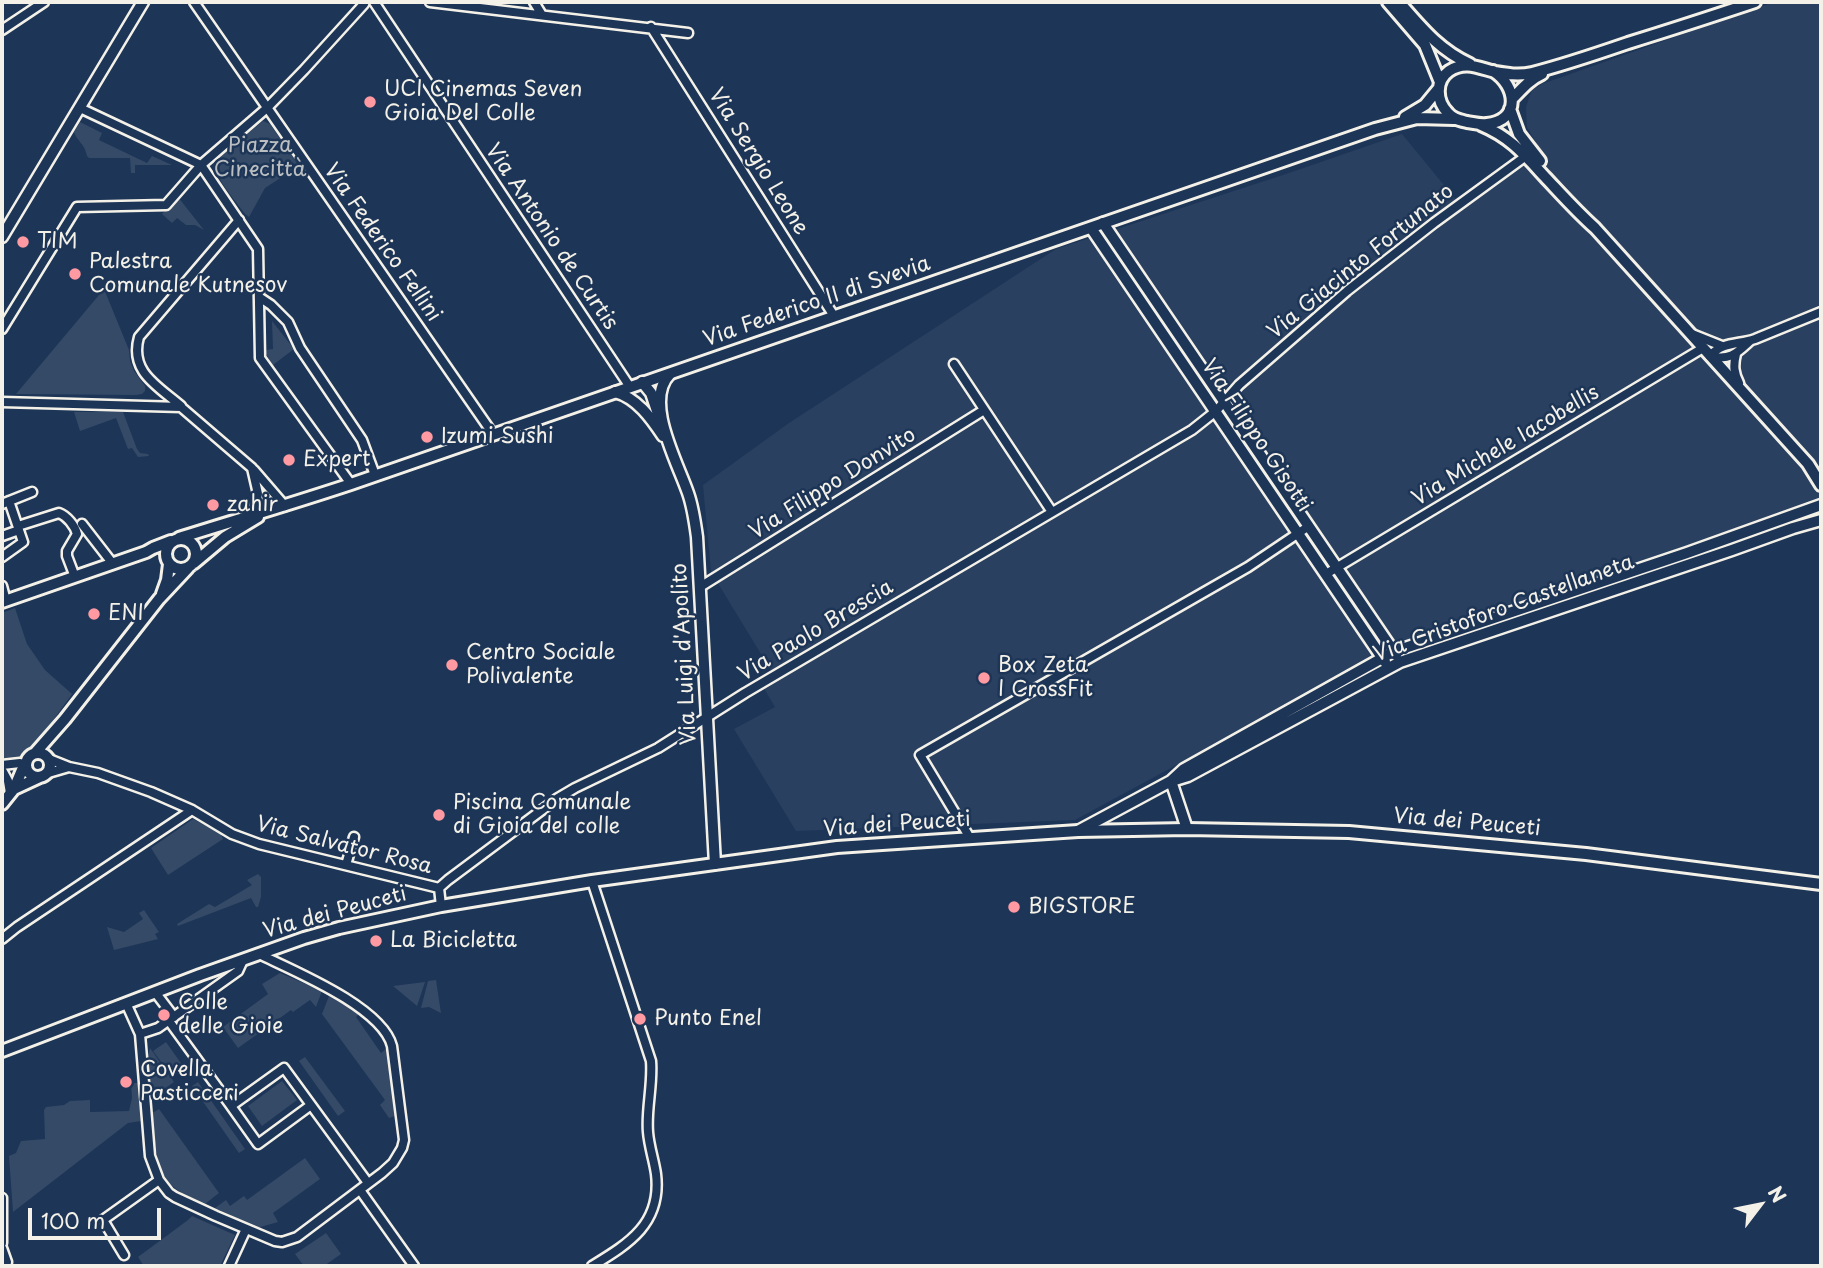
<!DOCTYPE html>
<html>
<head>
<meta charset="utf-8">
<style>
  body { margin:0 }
  #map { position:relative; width:1823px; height:1268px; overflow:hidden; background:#1d3557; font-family:"Playpen Sans",sans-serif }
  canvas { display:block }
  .frame { position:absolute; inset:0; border:4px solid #f4f1e8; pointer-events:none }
  .north { position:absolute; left:1725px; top:1170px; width:70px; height:70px; -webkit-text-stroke:5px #1d3557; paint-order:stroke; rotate:58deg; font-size:19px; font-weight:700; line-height:28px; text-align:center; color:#f4f1e8 }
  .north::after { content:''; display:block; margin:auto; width:24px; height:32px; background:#f4f1e8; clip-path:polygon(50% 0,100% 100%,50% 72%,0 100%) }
  .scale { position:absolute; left:28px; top:1208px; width:133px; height:32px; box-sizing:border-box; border:4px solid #f4f1e8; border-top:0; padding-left:9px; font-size:21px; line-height:24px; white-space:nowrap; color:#f4f1e8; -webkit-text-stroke:5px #1d3557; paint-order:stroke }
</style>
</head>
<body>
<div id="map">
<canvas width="1823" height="1268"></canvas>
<div class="frame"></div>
<div class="north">N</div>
<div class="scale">100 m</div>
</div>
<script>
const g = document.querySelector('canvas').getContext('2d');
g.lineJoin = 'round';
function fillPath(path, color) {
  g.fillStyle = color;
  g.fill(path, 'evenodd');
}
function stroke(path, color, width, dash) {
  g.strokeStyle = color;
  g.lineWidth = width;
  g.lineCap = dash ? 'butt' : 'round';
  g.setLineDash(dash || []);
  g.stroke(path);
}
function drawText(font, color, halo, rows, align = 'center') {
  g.font = font + ' "Playpen Sans",sans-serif';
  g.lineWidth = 5;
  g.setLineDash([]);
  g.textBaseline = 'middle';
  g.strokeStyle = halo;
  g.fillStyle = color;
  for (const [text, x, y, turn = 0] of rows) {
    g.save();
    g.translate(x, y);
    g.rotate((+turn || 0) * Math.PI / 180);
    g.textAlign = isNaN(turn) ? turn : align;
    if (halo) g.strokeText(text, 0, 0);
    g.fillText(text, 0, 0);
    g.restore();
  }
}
fillPath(new Path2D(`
  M1774,2h47v499l-420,142 -326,177 -279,11 -62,-102 41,-22 -16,-27 13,-8 -61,-100 -8,-87 86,-62 267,-174 236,-77 110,-38 60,73 79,-56 -14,-24 -1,-20 6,-17 10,-6z`), '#2a4060');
fillPath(new Path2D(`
  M263,121l7,3 29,42 -34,22 -16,29 -4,-3c-10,-14 -28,-34 -32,-50l3,-5z
  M80,122l22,11 -3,7 48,23 5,-7 20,9h-37v8h-4l-1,-15h-41l-2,-2c-3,-14 -9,-13 -13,-24z
  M178,197l26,33 -9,-5h-9l-9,-7 -5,5 -10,-9z
  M104,289l25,61 1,11 4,10 11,15v5l-3,3 -6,1 -120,-1z
  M272,321l22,28 -21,16 -7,-11v-4l7,-1z
  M74,412h49l14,37 3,4 8,1 1,2 -11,1 -6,-9 -4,1 -12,-31 -36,13z
  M15,608l12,36 18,26 27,24 -36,50 -10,9 -3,6h-21v-146z
  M193,819l27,14 3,6 -55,36 -17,-27z
  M258,874l3,3v20l-3,10h-2l-5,-9 -73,28 -1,-2 32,-20 6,3 37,-22 -5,-5z
  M144,910l15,22 -4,2 3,5 -44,11 -7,-23 17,5 19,-13 -4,-6z
  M280,973l42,18 -6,16 -6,-7 -17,12 -2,-2 -53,38 -15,-21 45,-33 -6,-10z
  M436,980l5,33 -12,-6 -8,1 7,-27z
  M425,982l-8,24 -24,-20z
  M329,996l31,17 -4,4 25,36 6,-5 8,68 -6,2 -9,-13 5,-5 -63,-86z
  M166,1042l17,24 -12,9 -18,-24z
  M150,1048l24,34 -23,17 -3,-43z
  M305,1057l40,54 -7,5 -39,-55z
  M282,1081l15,19 -35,26 -14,-20z
  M198,1082l47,67 -6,4 -47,-67z
  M131,1083h7l3,38 -13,2 -115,89 -4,-56 7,-3 5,-12 24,-2 -1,-29 2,-3 18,-2 6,-4 20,-1v12l39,-1 3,-13z
  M159,1109l60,84 -14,11c-9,-5 -22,-9 -30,-16 -21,-17 -20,-50 -23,-75z
  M305,1158l15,21 -47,34 5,9 -21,6 -42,-20 11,-8 4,6 14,-10 3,4z
  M192,1216l43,19 -15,31h-76l-6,-9 50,-37z
  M326,1233l15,21 -17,12h-20l-9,-12z`), '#354a67');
const minor = new Path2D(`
  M194,2l299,432
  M374,2l256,385
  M430,2l258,31
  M534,2l8,13
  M651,27l183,289
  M2,30l42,-28
  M80,108l121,57 57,84 2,109 91,126
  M259,297l12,8 17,17 12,26 62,92 13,35
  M2,329l75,-122 89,-2 35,-40 66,-57 37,-38 60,-66
  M1692,334l30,12
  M1736,354c-3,12 -2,19 3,29
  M1710,356c13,-15 29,-11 45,-17 22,-9 44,-18 66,-27
  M1710,356c20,5 27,-3 40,-15
  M954,364l98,148
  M2,402l179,5 71,61 6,26 -4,20
  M181,406c-23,-20 -52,-34 -42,-69l100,-117
  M254,470l31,36
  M2,504l30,-12
  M82,524l31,40
  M18,526l41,-13c8,3 16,13 18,21l-10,17v5l8,21
  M2,536l17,-6
  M2,557l21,-15 -14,-41
  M1326,574l377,-226
  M2,586l4,15
  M700,587l284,-177
  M49,759l20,8
  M2,765l18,-2 6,2
  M2,770l6,11 2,12
  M45,774l24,-7 29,6 53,19 41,18 40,24 27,10 180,44 2,18
  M970,838l-50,-83 328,-188 61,-41
  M346,865l8,-28
  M592,881l59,180c2,24 -5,48 -3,71 1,14 6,28 8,42 6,50 -28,70 -64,92
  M439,888l9,-8 110,-82 17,-10 83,-40 87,-55 447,-263 24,-19 23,-26 108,-94 87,-68 92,-67
  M2,939l15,-12 175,-117
  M155,992l19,25
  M126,1003l14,31 10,122 9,24 10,13 6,4 41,19 59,25 7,1 15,-5 85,-64 11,-10 9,-15 2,-8 -12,-94c-10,-39 -98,-75 -133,-92
  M169,1021l62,85
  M140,1034l18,-6 80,-57 5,-11
  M311,1105l-53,39 -27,-38 53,-38 84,115
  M360,1190l54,76
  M2,1198v45
  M2,1248l5,14 -1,4
  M124,1255l-21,-35 56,-40
  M229,1266l17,-37`);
const tertiary = new Path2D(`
  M1103,223l293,432
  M1091,228l294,434
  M2,237l141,-235
  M670,374c-27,27 8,89 18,119 5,14 7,29 9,44l18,327
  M642,382l9,11 7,21
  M615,392c22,6 36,26 48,44
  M1175,780l13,-4 212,-114 332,-112 61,-22 28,-8
  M1171,781l16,48
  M1078,831l93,-50 13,-12 209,-117 294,-99 134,-48`);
const secondary = new Path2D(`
  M1388,2l37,43 15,37
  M1399,2c22,25 40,48 71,62
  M1493,71c24,15 28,49 -6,53 -7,1 -13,-1 -20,-2 -8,-2 -14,-3 -19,-9 -12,-12 -13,-32 1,-42 16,-11 30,-3 46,1 12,2 24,4 37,1 32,-8 64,-19 96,-30 42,-13 85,-27 127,-41
  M1512,99c10,-10 17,-19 30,-25
  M1510,109l9,25 21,27
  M1405,117l20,-12 14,-17
  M1481,125c29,12 43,29 64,52 16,17 32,35 50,51l213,236 13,21
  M179,538c57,-18 115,-35 172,-54l1024,-355 42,-11 37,1
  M166 554a15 15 0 1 1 30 0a15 15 0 1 1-30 0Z
  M194,563l31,-26 33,-20
  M162,594l5,-14 2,-16
  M2,602l144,-50 7,-4 18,-7
  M36,752l29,-33 94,-120 29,-31
  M26 765a12 12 0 1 1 24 0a12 12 0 1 1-24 0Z
  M14,789l28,-13
  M2,804l12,-15 8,-19 4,-4
  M2,1051l198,-76 104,-37 35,-10 102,-22 151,-25 245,-34 241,-16 109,-2 162,3 237,22 235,30`);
stroke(minor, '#f4f1e8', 13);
stroke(tertiary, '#f4f1e8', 15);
stroke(secondary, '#f4f1e8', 16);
stroke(minor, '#1d3557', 8);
stroke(tertiary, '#1d3557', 10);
stroke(secondary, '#1d3557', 10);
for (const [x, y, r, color] of [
  [370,102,7,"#ff9aa2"],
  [23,242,7,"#ff9aa2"],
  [75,274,7,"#ff9aa2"],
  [427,437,7,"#ff9aa2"],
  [289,460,7,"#ff9aa2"],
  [213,505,7,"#ff9aa2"],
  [94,614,7,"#ff9aa2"],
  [452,665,7,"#ff9aa2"],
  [984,678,7,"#ff9aa2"],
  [439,815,7,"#ff9aa2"],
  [1014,907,7,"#ff9aa2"],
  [376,941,7,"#ff9aa2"],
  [164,1015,7,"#ff9aa2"],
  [640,1019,7,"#ff9aa2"],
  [126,1082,7,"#ff9aa2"]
]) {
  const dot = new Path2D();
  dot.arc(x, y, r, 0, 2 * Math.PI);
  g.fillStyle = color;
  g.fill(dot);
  stroke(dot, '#1d3557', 2.5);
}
drawText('21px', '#f4f1e8', '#1d3557', [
  ["UCI Cinemas Seven",384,90],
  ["Gioia Del Colle",384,114],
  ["TIM",37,242],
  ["Palestra",89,262],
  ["Comunale Kutnesov",89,286],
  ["Izumi Sushi",441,437],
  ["Expert",303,460],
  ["zahir",227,505],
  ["ENI",108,614],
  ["Centro Sociale",466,653],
  ["Polivalente",466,677],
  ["Box Zeta",998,666],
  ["I CrossFit",998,690],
  ["Piscina Comunale",453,803],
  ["di Gioia del colle",453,827],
  ["BIGSTORE",1028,907],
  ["La Bicicletta",390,941],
  ["Colle",178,1003],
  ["delle Gioie",178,1027],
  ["Punto Enel",654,1019],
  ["Covella",140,1070],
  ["Pasticceri",140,1094]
], 'left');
drawText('21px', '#bbbfc1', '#1d3557', [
  ["Piazza",260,146],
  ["Cinecittà",260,170]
]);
drawText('21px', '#f4f1e8', '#1d3557', [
  ["Via Sergio Leone",758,162,58],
  ["Via Antonio de Curtis",551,237,56],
  ["Via Federico Fellini",382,243,55],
  ["Via Giacinto Fortunato",1361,262,-39],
  ["Via Federico II di Svevia",817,302,-19],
  ["Via Filippo Gisotti",1256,436,56],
  ["Via Michele Iacobellis",1506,446,-31],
  ["Via Filippo Donvito",833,484,-32],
  ["Via Cristoforo Castellaneta",1504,609,-20],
  ["Via Paolo Brescia",816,631,-31],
  ["Via Luigi d'Apolito",685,654,-93],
  ["Via dei Peuceti",1467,823,5],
  ["Via dei Peuceti",897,825,-4],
  ["Via Salvator Rosa",344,846,14],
  ["Via dei Peuceti",335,913,-15]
]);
</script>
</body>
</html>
